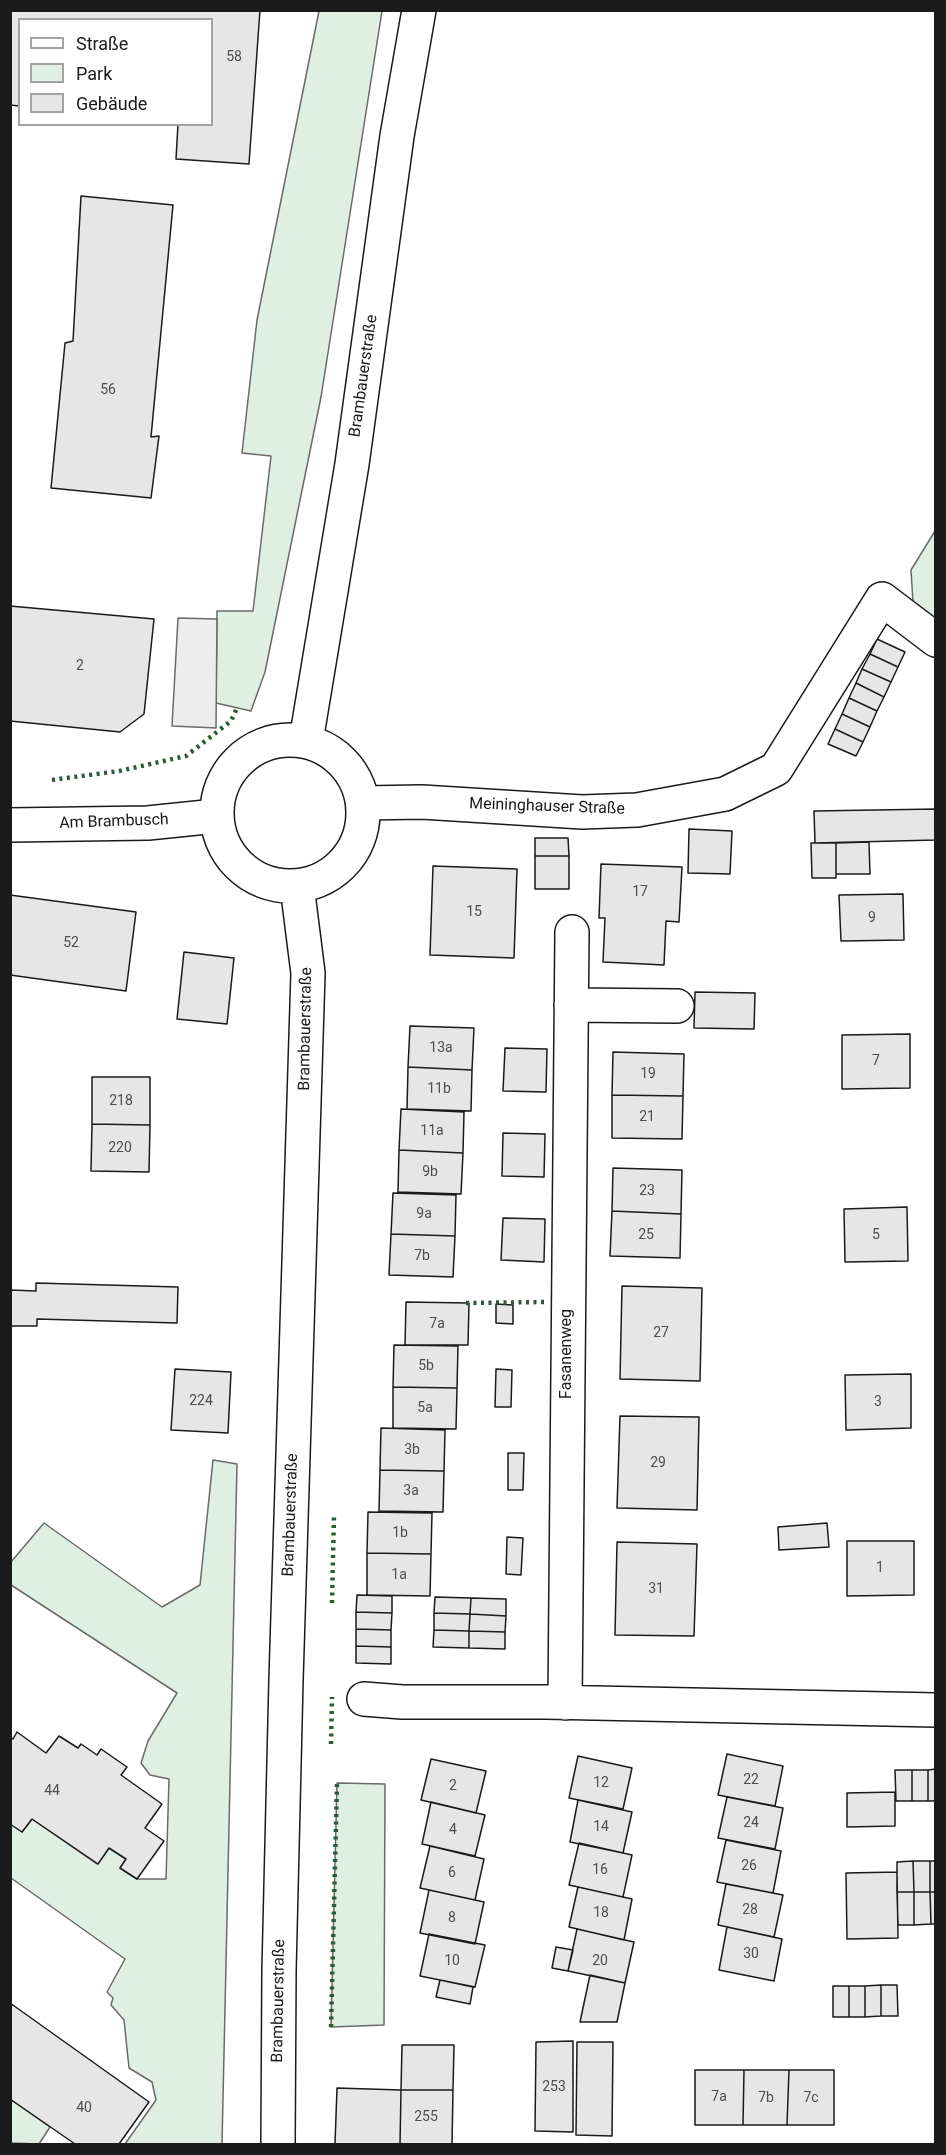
<!DOCTYPE html>
<html>
<head>
<meta charset="utf-8">
<style>
  body { margin:0 }
  #map { position:relative; width:946px; height:2155px; overflow:hidden; background:#fff; font-family:Roboto,sans-serif }
  canvas { display:block }
  .frame { position:absolute; inset:0; border:12px solid #1a1a1a; pointer-events:none }
  .legend { position:absolute; left:18px; top:18px; width:195px; height:108px; box-sizing:border-box; background:#fff; border:2px solid #a3a3a3; margin:0; padding:8px 10px; list-style:none; font-size:18px; color:#1a1a1a }
  .legend li { display:flex; align-items:center; gap:12px; height:30px }
  .legend b { width:30px; border:2px solid #a3a3a3 }
</style>
</head>
<body>
<div id="map">
<canvas width="946" height="2155"></canvas>
<div class="frame"></div>
<ul class="legend">
<li><b style="height:8px;background:#fff"></b>Straße</li>
<li><b style="height:16px;background:#e0efe3"></b>Park</li>
<li><b style="height:16px;background:#e6e6e6"></b>Gebäude</li>
</ul>
</div>
<script>
const g = document.querySelector('canvas').getContext('2d');
g.lineJoin = 'round';
function fillPath(path, color) {
  g.fillStyle = color;
  g.fill(path, 'evenodd');
}
function stroke(path, color, width, dash) {
  g.strokeStyle = color;
  g.lineWidth = width;
  g.lineCap = dash ? 'butt' : 'round';
  g.setLineDash(dash || []);
  g.stroke(path);
}
function drawText(font, color, halo, rows, align = 'center') {
  g.font = font + ' Roboto,sans-serif';
  g.lineWidth = 4.5;
  g.setLineDash([]);
  g.textBaseline = 'middle';
  g.strokeStyle = halo;
  g.fillStyle = color;
  for (const [text, x, y, turn = 0] of rows) {
    g.save();
    g.translate(x, y);
    g.rotate((+turn || 0) * Math.PI / 180);
    g.textAlign = isNaN(turn) ? turn : align;
    if (halo) g.strokeText(text, 0, 0);
    g.fillText(text, 0, 0);
    g.restore();
  }
}
const green = new Path2D(`
  M319,11h63l-61,386 -56,275 -14,39 -35,-8 1,-92h36l18,-155 -29,-3 15,-133z
  M935,531v92l-22,-20 -2,-33z
  M213,1460l24,4 -15,680h-97l31,-44 -4,-18 -23,-14 -5,-48 -13,-15 2,-7 -6,-6 18,-33 -114,-81v-54l11,8 10,-13 65,45 12,-16 17,11 -6,9 17,11h29l3,-100 -19,-4 -9,-12 7,-22 29,-48 -166,-108v-23l33,-39 118,84 38,-22z
  M337,1783l48,1 -1,241 -53,2z
  M10,2099l40,28 -11,17 -28,-1z`);
fillPath(green, '#e0efe3');
stroke(green, '#6a6a6a', 1.5);
const parking = new Path2D(`
  M178,618l39,1 -1,109 -44,-2z`);
fillPath(parking, '#ededed');
stroke(parking, '#6a6a6a', 1.5);
const building = new Path2D(`
  M10,10h250l-11,154 -73,-5 2,-35h34v-104h-192l-1,86 -9,-1z
  M81,196l92,9 -22,232 8,-1 -8,62 -100,-10 14,-145 8,-2z
  M10,606l144,13 -10,95 -24,18 -110,-11z
  M877,639l28,13 -7,15 -28,-13z
  M870,654l28,13 -7,15 -29,-13z
  M862,669l29,13 -7,15 -28,-14z
  M856,683l28,14 -7,14 -28,-13z
  M849,698l28,13 -7,16 -28,-13z
  M842,714l28,13 -7,15 -28,-13z
  M835,729l28,13 -7,14 -28,-12z
  M936,809v31l-121,3 -1,-32z
  M689,829l43,2 -2,43 -42,-1z
  M535,838h33l1,18h-34z
  M869,842l1,32h-34v-31z
  M811,843h25v35h-24z
  M535,856h34v33h-34z
  M601,864l81,3 -3,55 -13,-1 -2,44 -61,-3 2,-44h-6z
  M433,866l84,3 -3,89 -84,-3z
  M903,894l1,46 -63,1 -2,-46z
  M10,895l126,17 -10,79 -116,-16z
  M184,952l50,6 -7,66 -50,-5z
  M695,992l60,1 -1,36 -60,-1z
  M410,1026l64,2 -2,42 -64,-3z
  M910,1034v54l-68,1v-54z
  M505,1048l42,1 -1,43 -43,-1z
  M613,1052l71,2 -1,42 -71,-1z
  M408,1067l64,3 -1,41 -64,-2z
  M92,1077h58v48l-58,-1z
  M612,1095l71,1 -1,43 -70,-1z
  M401,1109l63,3 -1,41 -64,-3z
  M92,1124l58,1 -1,47 -58,-1z
  M503,1133l42,1 -1,43 -42,-1z
  M399,1150l64,3 -2,41 -63,-2z
  M613,1168l69,2 -1,44 -69,-3z
  M393,1193l63,2 -1,41 -64,-2z
  M907,1207l1,54 -63,1 -1,-53z
  M612,1211l69,3 -1,44 -70,-2z
  M503,1218l42,1 -1,43 -43,-2z
  M391,1234l64,2 -2,41 -64,-2z
  M36,1283l142,4 -1,36 -140,-4v7h-27v-36l26,1z
  M622,1286l80,2 -2,93 -80,-2z
  M406,1302l63,1 -1,42h-63z
  M496,1304l17,1v19l-17,-1z
  M394,1345l64,1 -1,42 -64,-1z
  M175,1369l56,3 -3,61 -57,-3z
  M496,1369l16,1 -1,37h-16z
  M911,1374v54l-65,2 -1,-55z
  M393,1387l64,1 -1,41 -63,-1z
  M620,1416l79,1 -2,93 -80,-2z
  M381,1428l64,2 -1,41 -64,-1z
  M508,1453h16l-1,37h-15z
  M380,1470l64,1 -1,41 -64,-1z
  M368,1512l64,1 -1,41 -64,-1z
  M827,1523l2,24 -50,3 -1,-23z
  M507,1537l16,1 -2,37 -15,-1z
  M847,1541h67v54l-67,1z
  M617,1542l80,2 -3,92 -79,-1z
  M367,1553l64,1 -1,42 -63,-1z
  M357,1595l35,1v17l-36,-1z
  M435,1597l36,1 -1,16 -36,-1z
  M471,1598l35,1v17l-36,-2z
  M356,1612l36,1 -1,17 -35,-1z
  M434,1613l36,1 -1,17 -35,-1z
  M470,1614l36,2 -1,16 -36,-1z
  M356,1629l35,1v17l-35,-1z
  M434,1630l35,1v17l-36,-1z
  M469,1631l36,1v17l-36,-1z
  M356,1646l35,1v17l-35,-1z
  M17,1732l29,21 13,-17 19,12 3,-4 16,11 4,-6 26,18 -6,8 41,29 -17,24 19,13 -27,38 -17,-11 6,-9 -17,-11 -11,16 -66,-45 -10,13 -12,-8v-87l3,2z
  M727,1754l56,12 -8,40 -57,-11z
  M578,1756l54,12 -9,41 -54,-11z
  M431,1759l55,12 -10,42 -55,-13z
  M936,1769v32h-8v-31z
  M895,1770h17v31h-16z
  M912,1770h16v31h-16z
  M895,1792v34l-48,1v-34z
  M727,1797l56,11 -8,41 -57,-11z
  M578,1800l54,12 -9,41 -53,-11z
  M431,1802l54,13 -10,41 -53,-12z
  M726,1840l55,11 -8,42 -56,-11z
  M579,1843l53,12 -9,42 -54,-12z
  M430,1846l54,13 -9,41 -55,-12z
  M913,1861l1,31h-17v-30z
  M913,1861h17v31h-16z
  M930,1861h6v31h-6z
  M897,1872l1,66 -51,1 -1,-66z
  M726,1884l57,11 -9,42 -56,-12z
  M578,1887l54,12 -8,41 -55,-13z
  M429,1890l55,12 -9,42 -55,-11z
  M897,1892h17v33h-16z
  M914,1892h16l1,32 -17,1z
  M930,1892h6v32h-5z
  M727,1927l55,12 -8,42 -55,-11z
  M577,1929l57,13 -9,41 -57,-12z
  M429,1934l56,11 -10,42 -55,-11z
  M556,1947l17,3 -5,21 -16,-3z
  M590,1975l35,8 -8,39h-37z
  M440,1980l33,7 -3,17 -34,-7z
  M881,1985h16l1,31h-17z
  M881,1985v31l-16,1v-31z
  M833,1986h16v31h-16z
  M849,1986h16v31h-16z
  M10,2003l139,99 -30,42h-44l-65,-45z
  M573,2041v91l-38,-1 1,-89z
  M577,2042h36l-1,94 -36,-1z
  M402,2045h52l-1,45h-52z
  M695,2070h49l-1,55h-48z
  M744,2070h45l-2,55h-44z
  M789,2070h45v55h-47z
  M337,2088l64,2 -1,54h-65z
  M401,2090h52l-1,54h-52z`);
fillPath(building, '#e6e6e6');
stroke(building, '#1a1a1a', 1.5);
const street = new Path2D(`
  M363,803l59,-1 160,10 55,-2 88,-16 51,-25 106,-170 54,41
  M10,825l138,-2 68,-7
  M571,1005l106,1
  M364,1699l38,3h143l391,8
  M565,1703l7,-771`);
const secondary = new Path2D(`
  M217 813a73 73 0 1 1 146 0a73 73 0 1 1-146 0Z
  M306,741l46,-277 45,-328 22,-126
  M278,2144l1,-173 7,-291 22,-707 -11,-87`);
stroke(street, '#1a1a1a', 36);
stroke(secondary, '#1a1a1a', 36);
stroke(street, '#fff', 33);
stroke(secondary, '#fff', 33);
stroke(new Path2D(`
  M52,780l67,-9 67,-15 45,-35 6,-13
  M466,1303l79,-1
  M332,1603l2,-89
  M331,1744l1,-47
  M331,2027l6,-244`), '#2b5a34', 4.5, [3, 4.5]);
drawText('14px', '#4d4d4d', null, [
  ["58",234,57],
  ["56",108,390],
  ["2",80,666],
  ["17",640,892],
  ["15",474,912],
  ["9",872,918],
  ["52",71,943],
  ["13a",441,1048],
  ["7",876,1061],
  ["19",648,1074],
  ["11b",439,1089],
  ["218",121,1101],
  ["21",647,1117],
  ["11a",432,1131],
  ["220",120,1148],
  ["9b",430,1172],
  ["23",647,1191],
  ["9a",424,1214],
  ["25",646,1235],
  ["5",876,1235],
  ["7b",422,1256],
  ["7a",437,1324],
  ["27",661,1333],
  ["5b",426,1366],
  ["224",201,1401],
  ["3",878,1402],
  ["5a",425,1408],
  ["3b",412,1450],
  ["29",658,1463],
  ["3a",411,1491],
  ["1b",400,1533],
  ["1",880,1568],
  ["1a",399,1575],
  ["31",656,1589],
  ["22",751,1780],
  ["12",601,1783],
  ["2",453,1786],
  ["44",52,1791],
  ["24",751,1823],
  ["14",601,1827],
  ["4",453,1830],
  ["26",749,1866],
  ["16",600,1870],
  ["6",452,1873],
  ["28",750,1910],
  ["18",601,1913],
  ["8",452,1918],
  ["30",751,1954],
  ["10",452,1961],
  ["20",600,1961],
  ["253",554,2087],
  ["7a",719,2097],
  ["7b",766,2098],
  ["7c",811,2098],
  ["40",84,2108],
  ["255",426,2117]
]);
drawText('16px', '#1a1a1a', '#fff', [
  ["Brambauerstraße",364,376,-82],
  ["Meininghauser Straße",547,807,2],
  ["Am Brambusch",114,822,-2],
  ["Brambauerstraße",306,1029,-89],
  ["Fasanenweg",567,1354,-90],
  ["Brambauerstraße",291,1515,-88],
  ["Brambauerstraße",279,2001,-89]
]);
</script>
</body>
</html>
